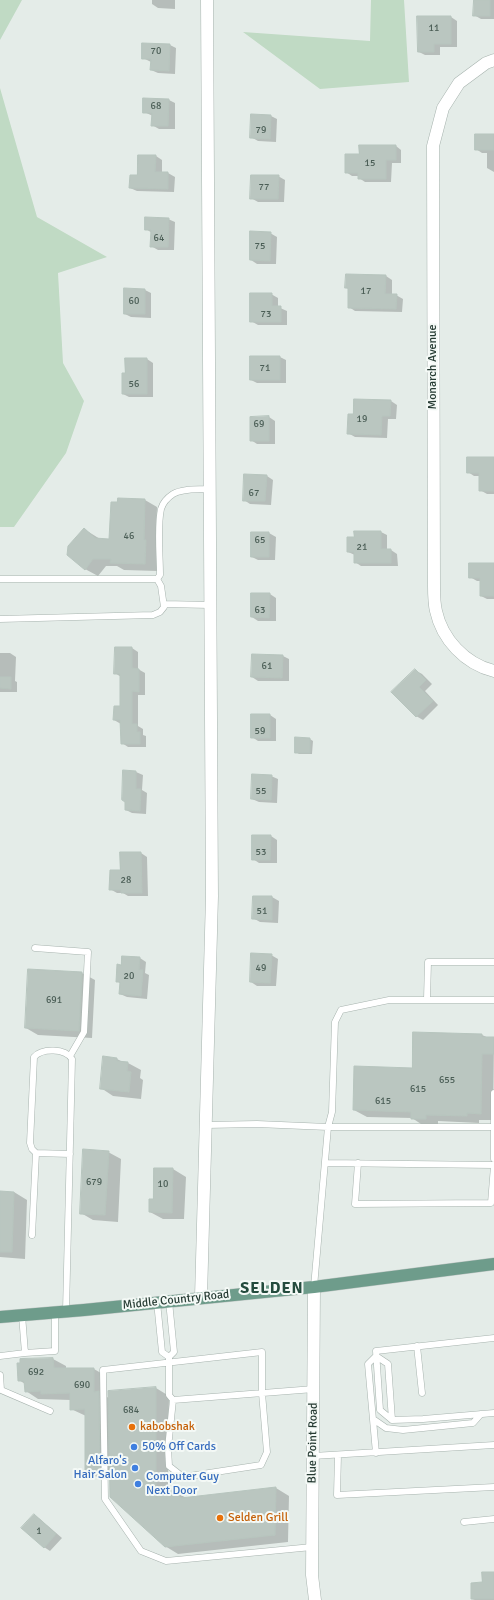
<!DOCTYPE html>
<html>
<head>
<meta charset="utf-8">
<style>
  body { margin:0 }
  canvas { display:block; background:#e4ece8 }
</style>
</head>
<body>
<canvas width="494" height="1600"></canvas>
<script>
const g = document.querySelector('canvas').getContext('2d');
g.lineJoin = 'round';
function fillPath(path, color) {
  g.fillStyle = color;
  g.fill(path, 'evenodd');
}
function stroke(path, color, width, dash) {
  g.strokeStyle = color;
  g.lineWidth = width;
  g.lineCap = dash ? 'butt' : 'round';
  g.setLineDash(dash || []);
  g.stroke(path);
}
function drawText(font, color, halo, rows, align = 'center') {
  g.font = font + ' Signika,sans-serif';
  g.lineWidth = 4;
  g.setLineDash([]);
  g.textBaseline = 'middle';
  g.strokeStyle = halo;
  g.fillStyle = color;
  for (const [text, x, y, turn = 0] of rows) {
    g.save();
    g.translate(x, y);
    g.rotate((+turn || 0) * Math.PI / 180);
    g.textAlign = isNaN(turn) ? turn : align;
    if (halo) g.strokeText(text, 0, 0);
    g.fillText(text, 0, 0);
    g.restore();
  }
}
fillPath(new Path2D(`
  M0,0h22l-22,40z
  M371,0h33l5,82 -89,7 -77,-57 127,9z
  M0,88l37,129 70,40 -49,16 5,90 21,38 -18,52 -52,74h-14z`), '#c0dac4');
fillPath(new Path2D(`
  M152,0h23v9l-17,-1 -6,-4z
  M475,0h19v19h-13l-7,-4z
  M451,17l6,4v26h-17v8h-15l-6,-3z
  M170,45l6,3 -1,26 -17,-1 -7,-3v-8l-8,-4z
  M169,100l6,3v26h-16l-7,-4 1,-9 -9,-4z
  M252,115l19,1 6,3 -1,23 -18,-1 -7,-4z
  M494,135v37l-7,-4v-15h-5l-6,-4z
  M396,146l5,4v13h-9l-1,19h-26l-6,-4v-2h-7l-6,-4 14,-17z
  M156,156l6,4v13h6l7,4 -1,15 -37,-1 -7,-3z
  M278,176l7,4 -1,22h-26l-7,-4z
  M168,219l7,3 -1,28h-16l-7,-4 1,-13 -6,-4z
  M270,233l7,4 -1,27h-19l-6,-4z
  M386,276l6,4v15h4l7,4 -1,13 -47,-1 -6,-4v-18l-3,-1z
  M125,289l20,1 6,3v25l-20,-1 -6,-3z
  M271,294l7,4v9l9,4v14h-29l-7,-4z
  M280,357l6,3v23h-29l-6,-3z
  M147,359l6,4v34h-24l-6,-3 3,-20z
  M391,401l6,4 -1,14h-8l-1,19 -32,-1 -7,-4z
  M269,417l6,4v23h-18l-6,-4z
  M494,458v36h-7l-7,-4v-14h-6l-6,-4z
  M267,476l6,4 -2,25 -21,-1 -6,-4z
  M145,500l12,7 -1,40 2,24 -34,-1 -7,-4h-11l-8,10 -13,-7 -1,-40 16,10 10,1z
  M381,532l6,3v15h4l6,4 1,12h-37l-6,-4v-7l-7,-3 7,-14z
  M252,533h17l7,4 -1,23h-17l-6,-3z
  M494,564v35h-7l-6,-3v-15h-4l-7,-4z
  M270,594l6,4v23h-18l-6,-4z
  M132,648l6,4v17l7,4v22h-7v31l5,3v6l3,1v11h-18l-6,-4 -1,-19 -7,-4 7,-13v-30l-6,-4z
  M0,653h10l6,4 -1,24 2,1v10h-17z
  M283,656l6,3v22h-31l-6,-4z
  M415,670l7,4 10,10 -7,7 13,14 -15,15 -7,-4z
  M270,715l6,4v22h-18l-6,-4z
  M296,738l14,1 3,2 -1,13h-13l-3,-2z
  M124,771l12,1 7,3 -1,15 5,3 -1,21 -14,-1 -6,-3z
  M271,776l7,3 -1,24 -18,-1 -7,-3z
  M271,836l6,4v23h-18l-6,-4z
  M141,853l6,4 1,39h-20l-5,-3h-6l-7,-4 11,-18z
  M254,897h18l7,4 -1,22 -18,-1 -7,-4z
  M271,955l7,4 -2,27h-19l-6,-4z
  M140,958l6,4 -1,11 4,2 -2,24 -20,-2 -7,-3 1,-10 -4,-3 5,-15z
  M29,970l53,3 13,7 -3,58 -54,-3 -12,-7z
  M414,1033l68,2 7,3h5l-1,82h-14v3l-41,-2v5h-14l-12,-8 -45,-1 -13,-7 59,-41z
  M104,1057l13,2 6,3 5,1 13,7 -1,8 3,2 -2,19 -28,-3 -12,-8z
  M108,1152l13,7 -3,63 -25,-2 -12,-7z
  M155,1169h18l13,8 -2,42h-21l-13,-7 4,-11z
  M0,1192h14l13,8 -2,59 -25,-2z
  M53,1359l13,7v3h28l12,7 1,21 2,1v-6l47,-4 13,8 -1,91 18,11 90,-10 13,8 -1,46 -110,12 -13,-8 -54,-69 -13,1 -12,-8v-54l-15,-7v-9l-33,-1 -12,-8 -1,-7 -6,-4z
  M34,1515l6,4 22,19 -12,13 -6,-4z
  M494,1573v27h-19l-3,-1 11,-16z`), '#0003');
const building = new Path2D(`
  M474,0h16v16h-17z
  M417,16h34v28h-17v8h-16z
  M142,43l28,1 -1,27 -19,-1 1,-11h-9z
  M143,98l26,1 -1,27h-17l1,-13h-9z
  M251,114l20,1 -1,24 -20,-1z
  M475,134h19v16h-19z
  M359,145h37v15h-10v19h-28v-6h-13v-19h14z
  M138,155h18l-1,17h13v17l-39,-1 1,-13h7z
  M251,175h28l-1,24h-28z
  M145,217l24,1 -1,29h-18l1,-17h-6z
  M250,231l21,1 -1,29 -20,-1z
  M346,274l40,1 -1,19h12l-1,15 -48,-1v-20h-3z
  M124,288l21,1v25h-21z
  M250,293h22v13h9v16h-31z
  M250,356h30v24h-30z
  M125,358h22v36h-25v-21h3z
  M354,399l37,1 -1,16h-8l-1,19 -34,-1 1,-20h5z
  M269,416v25h-19v-24z
  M467,457h27v34h-15v-18h-12z
  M244,474l23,1 -2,26h-22z
  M118,498l27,1 -1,41h2l-1,24 -35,-1 1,-4h-18l-8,11 -18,-15 1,-9 16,-18 11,10 14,1 2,-37h6z
  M354,531h27v18h10v14h-37v-11h-7v-15h7z
  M251,532h18v25h-18z
  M469,563h25v33h-14v-18h-11z
  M251,593h19l-1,25 -18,-1z
  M115,647h17v21l7,1v23l-7,-1v33h5v8h3v12h-19l-1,-24h-7l1,-14h6v-32h-6z
  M252,654l31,1 -1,23 -31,-1z
  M415,669l11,11 -7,7 14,14 -17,16 -25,-25z
  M0,677h11v12l-11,-1z
  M251,714h19v24h-19z
  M295,737l15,1v15h-15z
  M123,770l13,1v18h5l-1,22 -15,-1v-8l-3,-2z
  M252,774l20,1 -1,25 -20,-1z
  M252,835h19l-1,25h-18z
  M120,852h21l1,41h-21v-3h-12l1,-20h10z
  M253,896h19v24l-20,-1z
  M251,953l21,1 -2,29 -20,-1z
  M122,956l18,1 -1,13h4l-2,26 -22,-2 1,-12h-4l1,-18 4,1z
  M28,969l54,3 -3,59 -54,-3z
  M413,1032l69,2v3h12v17h-12l-1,60 -14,-1v3l-41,-1v4h-15v-7l-58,-2 1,-44 58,2z
  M103,1056l14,2v3l11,1 -1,9 4,1 -2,20 -29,-3z
  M83,1149l26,2 -4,64 -25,-1z
  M154,1168h19l-1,45 -23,-1v-13h4z
  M0,1191l14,1 -2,60h-12z
  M53,1358l1,10h40v24l5,-1 1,79 -15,1v-62l-15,1v-17l-29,1v-3l-16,1 -1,-11h-6l-1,-18h3v-4z
  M156,1387v111l13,-12 12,12 95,-11 -1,48 -110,12 -55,-50 -2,-106z
  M34,1514l22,20 -12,14 -23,-20z
  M482,1572h12v27h-23v-16l11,-1z`);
fillPath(building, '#bac6c0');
stroke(building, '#b7c5be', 1);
const service = new Path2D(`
  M0,579h157
  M157,579l3,-4c0,-20 -3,-48 1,-66 2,-7 6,-11 12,-15 10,-6 25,-4 37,-5
  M164,604l46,1
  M0,619l153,-4 7,-3 4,-5 -3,-21 -4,-7
  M35,948l53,4 -4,80 -14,24
  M427,999l1,-37h66
  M494,1000h-105l-48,10 -6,12 -3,90 -4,15h166
  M494,1093v66
  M206,1125l51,-1 71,3 -14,160
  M325,1163l169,2
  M358,1163l-3,41 136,-1 3,-37
  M32,1235l4,-82
  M169,1301l5,51 -5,5v38l4,5 141,-11
  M157,1302l5,50 7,5
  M66,1311l6,-252c-7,-11 -30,-11 -38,-2l-4,86 2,6 4,4 34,1
  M22,1315l3,38 30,-2v-38
  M494,1338l-118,13 4,59 12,10 31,-1 71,-6
  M417,1346l5,47
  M0,1356l25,-3
  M376,1356l12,8 4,56
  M0,1375l1,15 49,21
  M173,1400l-5,48 1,18 14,11 78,-12 6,-13 -5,-59v-41l-159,18 2,129 36,52 25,10 146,-14
  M373,1419l13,9 17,2 70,-7 8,-9
  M376,1453l-8,-89 8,-8
  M338,1455l-1,40 157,-8
  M313,1456l181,-11
  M464,1522l30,-3`);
const minor = new Path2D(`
  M494,60l-8,3 -27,20 -16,25 -10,38 1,440c0,8 0,17 2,25 6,28 29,53 58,60`);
const tertiary = new Path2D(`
  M314,1287l-2,288 3,25
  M201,1297l11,-401 -5,-896`);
const primary = new Path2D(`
  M0,1317l84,-7 230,-23 180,-23`);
stroke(service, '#a7b3ae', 7);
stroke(minor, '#a7b3ae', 13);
stroke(tertiary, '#a7b3ae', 13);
stroke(primary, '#c2c8c6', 13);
stroke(service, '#fff', 6);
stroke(minor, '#fff', 12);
stroke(tertiary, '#fff', 12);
stroke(primary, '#6e9c8b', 12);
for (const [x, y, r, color] of [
  [132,1427,4,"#e8710a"],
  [134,1447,4,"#3f7fe0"],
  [135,1468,4,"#3f7fe0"],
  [138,1484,4,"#3f7fe0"],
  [220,1518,4,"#e8710a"]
]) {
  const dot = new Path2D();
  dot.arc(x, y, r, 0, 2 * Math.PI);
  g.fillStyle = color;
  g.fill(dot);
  stroke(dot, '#f4f9f6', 1.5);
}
drawText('10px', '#4b5e56', null, [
  ["11",434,28],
  ["70",156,51],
  ["68",156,106],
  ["79",261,130],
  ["15",370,163],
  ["77",264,187],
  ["64",159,238],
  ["75",260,246],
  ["17",366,291],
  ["60",134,301],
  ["73",266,314],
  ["71",265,368],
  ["56",134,384],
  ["19",362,419],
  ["69",259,424],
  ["67",254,493],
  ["46",129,536],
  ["65",260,540],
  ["21",362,547],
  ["63",260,610],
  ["61",267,666],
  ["59",260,731],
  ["55",261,791],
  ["53",261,852],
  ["28",126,880],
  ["51",262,911],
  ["49",261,968],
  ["20",129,976],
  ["691",54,1000],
  ["655",447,1080],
  ["615",418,1089],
  ["615",383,1101],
  ["679",94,1182],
  ["10",163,1184],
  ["692",36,1372],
  ["690",82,1385],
  ["684",131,1410],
  ["1",39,1531]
]);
drawText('12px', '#263b33', '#f4f9f6', [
  ["Monarch Avenue",433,367,-90],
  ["Middle Country Road",176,1300,-6],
  ["Blue Point Road",313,1443,-89]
]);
drawText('12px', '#c56008', '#f4f9f6', [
  ["kabobshak",140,1427],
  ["Selden Grill",228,1518]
], 'left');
drawText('12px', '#366cbe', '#f4f9f6', [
  ["50% Off Cards",142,1447],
  ["Alfaro's",127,1461,"right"],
  ["Hair Salon",127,1475,"right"],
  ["Computer Guy",146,1477],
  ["Next Door",146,1491]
], 'left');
g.letterSpacing = '1px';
drawText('bold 16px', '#244b3d', '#f4f9f6', [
  ["SELDEN",272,1289]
]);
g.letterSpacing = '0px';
</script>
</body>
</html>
